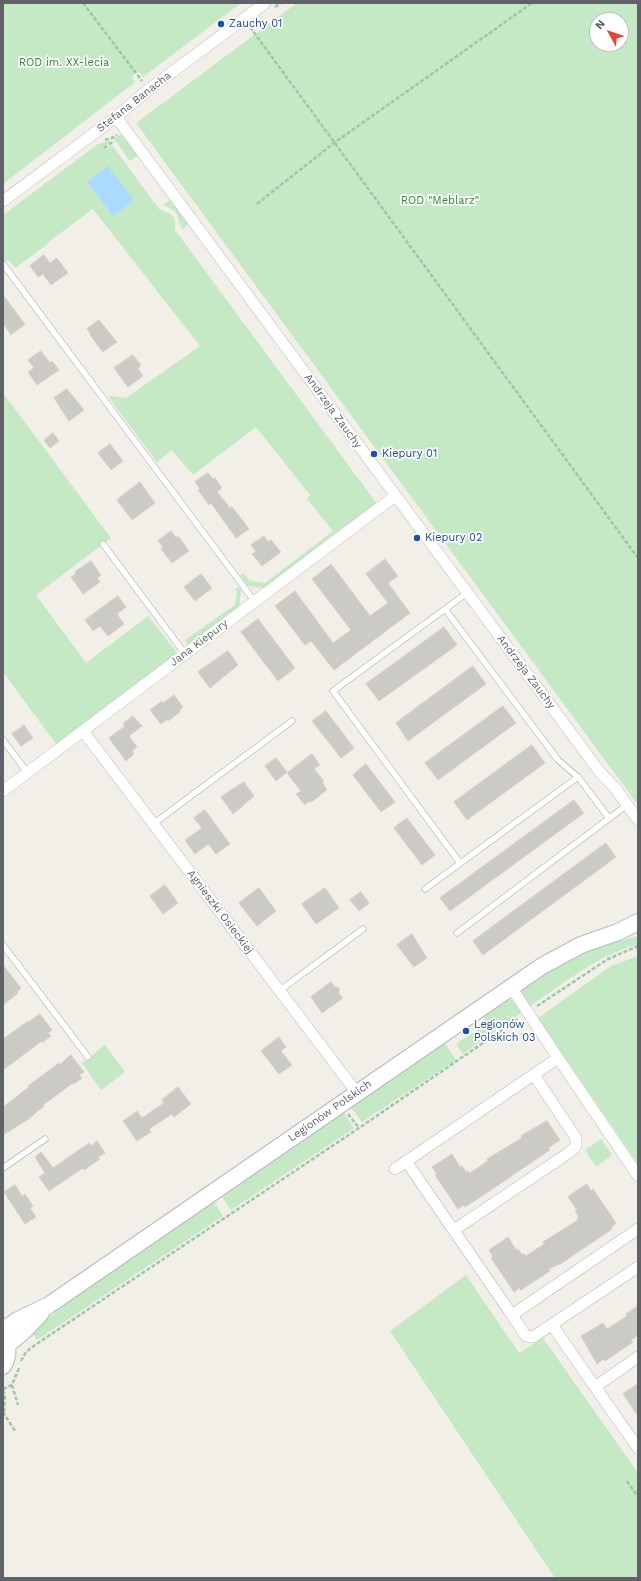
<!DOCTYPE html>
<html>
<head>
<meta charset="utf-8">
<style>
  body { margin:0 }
  #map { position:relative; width:641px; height:1581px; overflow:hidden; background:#f1efe8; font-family:"Work Sans",sans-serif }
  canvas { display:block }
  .frame { position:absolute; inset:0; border:4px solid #5f6368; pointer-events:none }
  .north { position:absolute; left:589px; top:12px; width:40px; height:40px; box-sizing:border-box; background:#fff; border:1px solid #bfc1c3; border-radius:50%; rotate:310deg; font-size:11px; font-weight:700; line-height:16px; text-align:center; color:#5f6368 }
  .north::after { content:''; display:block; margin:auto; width:14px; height:18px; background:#ea4335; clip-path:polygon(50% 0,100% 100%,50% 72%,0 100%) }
</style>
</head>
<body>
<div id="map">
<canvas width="641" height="1581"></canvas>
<div class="frame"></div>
<div class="north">N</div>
</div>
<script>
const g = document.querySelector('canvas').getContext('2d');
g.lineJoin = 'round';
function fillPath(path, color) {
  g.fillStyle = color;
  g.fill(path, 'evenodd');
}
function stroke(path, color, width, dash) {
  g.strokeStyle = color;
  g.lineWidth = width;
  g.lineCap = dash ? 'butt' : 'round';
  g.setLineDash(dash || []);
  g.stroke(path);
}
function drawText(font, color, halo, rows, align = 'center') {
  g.font = font + ' "Work Sans",sans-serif';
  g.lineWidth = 3.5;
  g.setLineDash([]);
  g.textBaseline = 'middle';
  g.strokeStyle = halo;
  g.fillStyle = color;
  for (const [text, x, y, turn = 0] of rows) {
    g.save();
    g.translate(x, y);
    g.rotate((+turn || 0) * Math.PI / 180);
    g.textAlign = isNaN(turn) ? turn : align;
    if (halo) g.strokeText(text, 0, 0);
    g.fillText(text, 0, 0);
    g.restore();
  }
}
fillPath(new Path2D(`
  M3,3h238l-98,74 -5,-6 -6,5 3,6 -132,102z
  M297,3h341v802l-502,-682zM597,20h24v24h-24z
  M121,134l17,21 -8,6 -16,-22z
  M112,140l-8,7 1,2 7,-4 47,64c12,6 18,5 16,21l202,274 -42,29 -70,55 -17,-2 -8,-11 3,-2 7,8 15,2 68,-52 -26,-32 3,-4 -54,-68 -63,48 -21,-25 -15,12 -49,-66 18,2 74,-52 -107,-137 -46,34 1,1 -33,24 -6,-8 -4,2 -2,-4v-43l95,-71z
  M170,200l18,24 -6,6 -6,-18 -13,-7z
  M3,393l108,145 -75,57 50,68 62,-47 27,34 1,5 -120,89 -53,-72z
  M238,587l3,4 -2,17 -51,37 -3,-5 50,-35 2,-14 -2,-2z
  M638,936v8c-40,11 -75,40 -109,63l-8,-13v-2c39,-30 70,-44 117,-56z
  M638,956v208l-100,-146 73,-52z
  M508,999l5,1 9,12 -59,42 -7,-10 31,-21 -4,-7z
  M444,1042l12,18 -94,62 -11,-15z
  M105,1045l20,27 -24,18 -19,-27z
  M343,1112l11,16 -123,82 -10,-15z
  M601,1139l11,16 -16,12 -11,-17z
  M213,1200l10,16 -186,124 -6,-9 40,-31z
  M466,1275l53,78 24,-15 95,135v105h-83l-165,-247z`), '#c5e8c5');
fillPath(new Path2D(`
  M108,166l26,34 -21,16 -26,-34z`), '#aadaff');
const building = new Path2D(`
  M44,255l6,8 7,-5 11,15 -17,12 -8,-11 -5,3 -8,-11z
  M3,295l22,29 -14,11 -8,-12z
  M99,320l18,22 -14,10 -13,-17 1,-1 -4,-5z
  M41,351l9,12 2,-2 7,9 -22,15 -9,-13 6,-4 -6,-8z
  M133,355l8,10 -3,4 5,7 -15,11 -14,-19z
  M67,389l17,21 -15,11 -15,-23z
  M53,433l6,8 -9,7 -6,-8z
  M110,444l13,17 -12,9 -13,-17z
  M208,473l5,6 2,-1 7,10 -5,4 13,16 2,-1 4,5 13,17 -13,9 -25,-35 -2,2 -11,-15 2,-1 -5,-7z
  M140,482l15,21 -23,17 -15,-20z
  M171,531l5,7 2,-2 11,15 -17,12 -11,-14 2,-2 -5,-6z
  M264,536l4,6 3,-2 10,12 -19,14 -10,-12 4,-2 -5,-7z
  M385,559l13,17 -10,7 22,30 -76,57 -23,-29 -6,4 -30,-39 20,-15 38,52 18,-13 -39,-51 19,-15 39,52 18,-13 -22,-29z
  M91,561l10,14 -4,3 3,4 -17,12 -12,-17 5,-3 -1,-2z
  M201,574l11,14 -17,13 -11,-14z
  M118,596l8,11 -9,7 7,10 -16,12 -8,-10 -7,5 -8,-11z
  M258,619l37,49 -17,13 -37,-49z
  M444,627l13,18 -78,56 -13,-17z
  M228,651l10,14 -28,23 -12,-16z
  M473,666l13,18 -78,57 -12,-18z
  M174,695l9,12 -4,4 1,1 -12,9 -1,-2 -6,5 -11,-14 12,-9 1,2z
  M503,706l13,17 -78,57 -13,-17z
  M326,711l28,37 -13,10 -29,-37z
  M133,716l9,10 -13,10 8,11 -5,4 2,3 -8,7 -17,-23 16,-12 -2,-2z
  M24,725l9,13 -12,8 -9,-12z
  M532,745l13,18 -78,57 -13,-18z
  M312,754l8,11 -6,4 10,12 -2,1 5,8 -17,13 -1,-2 -4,4 -9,-11 5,-3 -14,-18z
  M276,758l11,14 -11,9 -11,-15z
  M366,764l29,38 -14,10 -28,-37z
  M244,782l10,14 -21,18 -12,-17z
  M574,800l10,13 -134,98 -10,-13z
  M205,810l25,34 -14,10 -8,-10 -13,10 -10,-14 17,-12 -8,-10z
  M407,818l28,37 -13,10 -28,-37z
  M606,843l10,14 -133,98 -10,-14z
  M165,885l13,18 -15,11 -13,-18z
  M259,888l17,23 -19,15 -18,-23z
  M325,888l14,20 -23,16 -14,-20z
  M361,892l8,11 -10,8 -9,-11z
  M412,934l15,24 -13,9 -17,-22z
  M3,965l18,23 -4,4 1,1 -15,12z
  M331,982l4,5 4,1v5l4,5 -21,15 -11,-16z
  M40,1014l12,16 -4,3 3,3 -8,6 -1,-1 -39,29v-31l25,-18v1z
  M279,1037l7,10 -5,4 11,14 -13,9 -18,-23z
  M71,1055l13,17 -5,3 3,3 -8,6 -1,-1 -30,22 1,1 -17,14 -24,15v-28l26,-20 -1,-1 31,-23 1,1z
  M178,1087l13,17 -17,13 -2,-3 -23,15 2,3 -14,9 -14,-20 14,-10 5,7 22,-15 -2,-3z
  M547,1121l13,19 -12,8 2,2 -71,48 -14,9 -2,-2 -5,4 -23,-34 2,-1 -5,-7 20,-13 8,13 2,-1 4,6 2,-1 2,2 18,-12 -1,-2 35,-21 -1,-2z
  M97,1141l8,12 -7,4 2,2 -16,11 -1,-2 -34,23 -10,-14 6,-4 -10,-16 6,-5 12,16 36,-25 2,3z
  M587,1184l4,7 2,-2 23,34 -5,4 1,2 -50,34 -13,6 1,2 -29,19 -2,-2 -5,4 -23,-34 2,-1 -4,-7 19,-13 8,13 2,-1 4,6 2,-1 2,2 18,-12 -1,-2 35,-22 -1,-2 2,-1 -4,-6 2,-1 -9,-13z
  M15,1185l7,11 3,-2 8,12 -3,2 6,9 -11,7 -21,-32z
  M638,1306v29l-7,5 2,2 -28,19 -1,-2 -7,5 -16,-28 22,-13 4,6 20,-13 -1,-2z
  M638,1384v32l-15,-22z`);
fillPath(building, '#cccac5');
stroke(building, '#d6d1c6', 1);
const lane = new Path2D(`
  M3,264l252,338
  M103,544l82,110
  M445,609l113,151 20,17 31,41
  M3,740l21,28
  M153,824l139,-103
  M460,863l-127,-172 134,-98
  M425,889l153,-112
  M457,933l170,-128
  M3,945l85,112
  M279,991l84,-62
  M3,1168l42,-29`);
const street = new Path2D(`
  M116,117l483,654 16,17 23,32
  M3,201l113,-84 32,-27 117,-87
  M83,731l274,362
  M3,791l392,-295
  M558,1058l80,118
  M406,1161l106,154 126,-86
  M395,1169l163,-111 -47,-71
  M454,1230l116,-78 6,-6v-8l-42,-63
  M512,1315l14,21 7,1 105,-70
  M552,1325l43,62 43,-30
  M595,1387l43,61`);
const secondary = new Path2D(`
  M3,1330l15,-10 31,-15 493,-339 39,-21 37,-13 20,-10
  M3,1337c6,10 6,19 0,29
  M7,1345l18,-15 16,-17`);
stroke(lane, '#b5b8bc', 7);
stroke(street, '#b5b8bc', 12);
stroke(secondary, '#b6babf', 18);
stroke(new Path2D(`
  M83,3l59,78
  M3,4l1,-1
  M275,7l6,-4
  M250,27l388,531
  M105,140l7,-2 5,-3
  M104,148l10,-7
  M257,204l77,-61 198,-140
  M537,1006l71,-47 30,-13
  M348,1114l11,14
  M21,1361l5,-9 9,-7 327,-219 156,-107
  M12,1385l6,20
  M3,1389l9,-4 7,-17
  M3,1390l2,6 -1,17
  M3,1412l12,19
  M627,1481l11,16`), '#9cc7a9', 2.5, [4, 2]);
stroke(lane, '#fff', 5.5);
stroke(street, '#fff', 11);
stroke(secondary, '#fff', 16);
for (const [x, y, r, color] of [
  [221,24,4,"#1a4fb4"],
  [374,454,4,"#1a4fb4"],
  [417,538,4,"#1a4fb4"],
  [466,1031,4,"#1a4fb4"]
]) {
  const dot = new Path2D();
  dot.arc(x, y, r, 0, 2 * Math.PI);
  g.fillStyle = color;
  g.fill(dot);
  stroke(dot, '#fff', 1.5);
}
drawText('11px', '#164399', '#fff', [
  ["Zauchy 01",229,24],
  ["Kiepury 01",382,454],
  ["Kiepury 02",425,538],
  ["Legionów",474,1025],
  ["Polskich 03",474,1038]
], 'left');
drawText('11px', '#348238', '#fff', [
  ["ROD im. XX-lecia",64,63],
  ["ROD \"Meblarz\"",440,201]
]);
drawText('11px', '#5f6368', '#fff', [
  ["Stefana Banacha",134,102,-38],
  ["Andrzeja Zauchy",333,411,54],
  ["Jana Kiepury",199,643,-37],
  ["Andrzeja Zauchy",526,672,53],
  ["Agnieszki Osieckiej",220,912,53],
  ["Legionów Polskich",330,1111,-35]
]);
</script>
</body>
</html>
